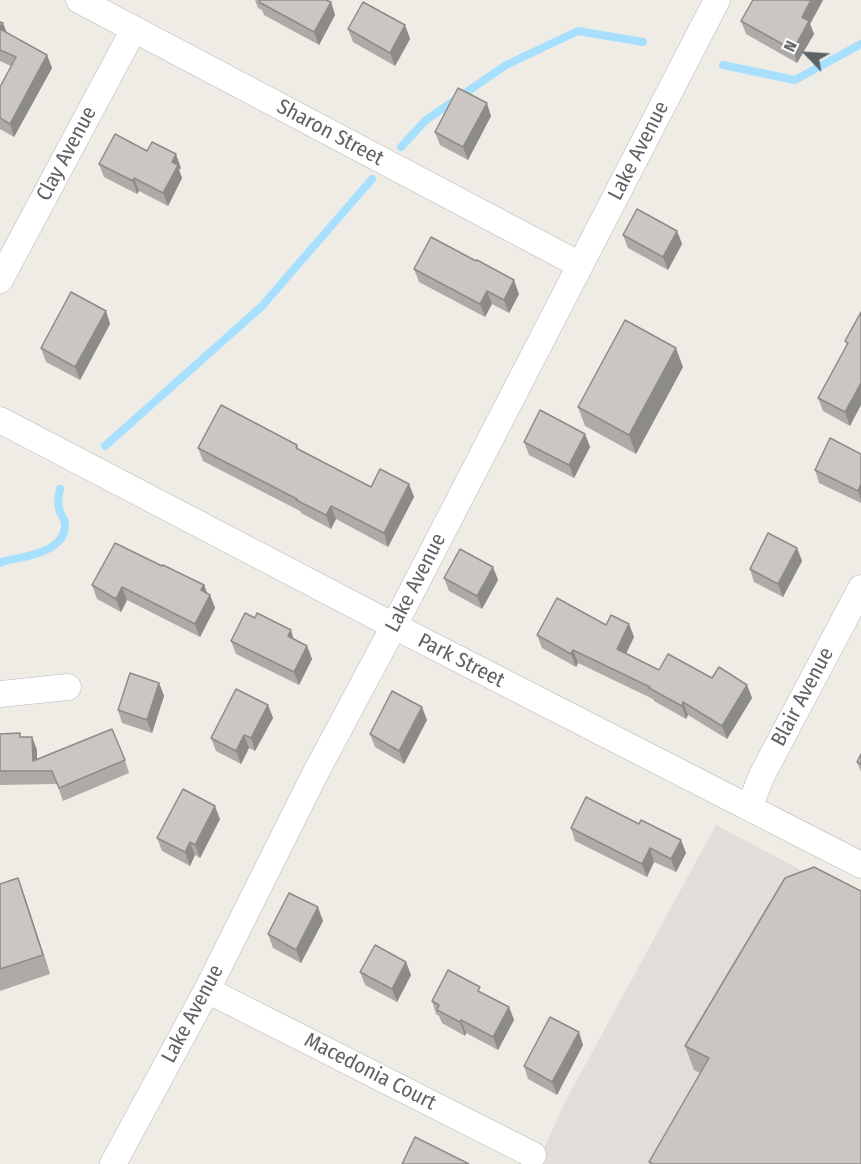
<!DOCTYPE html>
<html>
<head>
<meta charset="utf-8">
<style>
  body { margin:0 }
  #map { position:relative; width:861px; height:1164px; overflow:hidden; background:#efece5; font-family:"Fira Sans Condensed",sans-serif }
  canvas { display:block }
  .north { position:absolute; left:777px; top:24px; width:60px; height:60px; -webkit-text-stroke:4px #fff; paint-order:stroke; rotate:295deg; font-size:16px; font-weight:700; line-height:24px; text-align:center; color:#5d6266 }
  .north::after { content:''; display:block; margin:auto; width:21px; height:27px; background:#5d6266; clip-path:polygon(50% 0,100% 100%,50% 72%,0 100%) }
</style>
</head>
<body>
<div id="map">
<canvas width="861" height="1164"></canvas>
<div class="north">N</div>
</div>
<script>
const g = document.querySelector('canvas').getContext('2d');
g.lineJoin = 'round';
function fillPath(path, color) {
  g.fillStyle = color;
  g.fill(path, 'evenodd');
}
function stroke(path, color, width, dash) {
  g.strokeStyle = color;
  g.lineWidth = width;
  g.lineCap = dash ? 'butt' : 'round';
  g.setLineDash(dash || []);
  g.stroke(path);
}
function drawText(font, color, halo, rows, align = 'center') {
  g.font = font + ' "Fira Sans Condensed",sans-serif';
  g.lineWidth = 4.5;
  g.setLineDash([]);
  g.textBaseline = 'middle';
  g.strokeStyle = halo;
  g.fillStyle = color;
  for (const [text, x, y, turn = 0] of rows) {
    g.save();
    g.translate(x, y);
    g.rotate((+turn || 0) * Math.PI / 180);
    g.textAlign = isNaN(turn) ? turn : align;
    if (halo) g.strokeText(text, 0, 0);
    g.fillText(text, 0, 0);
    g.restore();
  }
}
fillPath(new Path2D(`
  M716,825l145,77v262h-324l28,-62z`), '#e1deda');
stroke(new Path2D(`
  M723,65l72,15 66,-36
  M401,147l25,-27 80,-55 72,-34 65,11
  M105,446l157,-140 110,-127
  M0,563l5,-2c20,-4 60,-9 60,-36 0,-5 -3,-9 -5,-13 -3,-8 -2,-15 0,-23`), '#a6e0fe', 8);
const minor = new Path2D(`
  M79,0l501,265
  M0,280l134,-251
  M0,420l394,206 467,239
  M0,694l68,-7
  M749,808l13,-33 99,-187
  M207,990l326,165
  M113,1164l94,-174 108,-216 79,-148 323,-626`);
stroke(minor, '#b6b8bc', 27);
stroke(minor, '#fff', 26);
fillPath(new Path2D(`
  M255,0h71l5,2 4,13 -16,30 -55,-30 -2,-5 -4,-2z
  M753,0h70l-13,24 4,10 -17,29 -51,-29 -5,-13z
  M0,22l3,1 3,9 41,23 5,13 -38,69 -14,-8v-42l11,-21 -11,-5z
  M405,25l5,14 -15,27 -42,-24 -5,-13z
  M491,116l-23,44 -28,-15 -5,-13z
  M99,164l82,4 -2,2 3,8 -14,28 -29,-15 -2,3 -33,-17z
  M677,231l5,13 -14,26 -40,-22 -5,-13z
  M414,269l105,25 -10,19 -17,-9 -7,13 -66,-35z
  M106,311l4,13 -30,56 -34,-18 -5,-14z
  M861,312l-11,114 -27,-15 -5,-13 29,-53 -2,-4z
  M683,367l-47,87 -51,-28 -7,-19z
  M585,434l5,13 -16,31 -45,-23 -5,-13z
  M297,445l2,5 72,37 38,-3 5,13 -26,50 -52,-28 -5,10 -30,-16 -1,-2 -97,-50 -5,-13z
  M861,454v49l-42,-20 -4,-13z
  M797,548l5,13 -19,36 -29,-15 -4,-13z
  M162,566l42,19 3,8 3,2 5,13 -15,29 -73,-37 -6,12 -24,-13 -5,-14z
  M493,567l5,13 -16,29 -33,-18 -5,-13z
  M629,624l5,13 -8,17 33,16 88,15 5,13 -25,41 -39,-24 -2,4 -32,-18 -1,-2 -75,-36 -2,4 -34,-19 -5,-13 69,-10z
  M294,639l13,7 5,13 -13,26 -63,-31 -5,-13z
  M159,683l5,13 -12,37 -30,-10 -4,-13z
  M268,705l5,13 -18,33 -6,-3 -8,16 -25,-13 -5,-13z
  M427,720l-23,44 -29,-17 -5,-13z
  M20,733l1,4h11l5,13v9l88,1 4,13 -66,28 -6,-17 -57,1v-51z
  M861,754v18l-4,-10z
  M220,819l-20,39 -5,-3 -5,11 -28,-15 -5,-13z
  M639,824l42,16 5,13 -10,19 -22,-10 -7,15 -72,-36 -4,-13z
  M18,878l32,96 -50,17v-107z
  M785,878l76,286h-211l-1,-2 51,-89 -6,-3 -9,-24z
  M323,921l-22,42 -28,-15 -5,-14z
  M406,962l5,13 -14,27 -32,-17 -5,-13z
  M483,993l26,14 5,13 -16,30 -32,-17 -1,3 -23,-13 -3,-7 -3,-2 -4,-13z
  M583,1045l-26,50 -29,-16 -4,-13z`), '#aeaba7');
fillPath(new Path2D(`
  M811,0h12l-13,24 4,10 -17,29 -4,-13 9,-33z
  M331,2l4,13 -16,30 -5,-13z
  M3,23l5,13 -8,-7z
  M405,25l5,14 -15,27 -5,-13z
  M47,55l5,13 -38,69 -4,-13z
  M487,103l4,13 -23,44 -5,-13z
  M176,154l5,14 -2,2 3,8 -14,28 -5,-13 9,-31z
  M134,178l5,13 -2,3 -4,-13z
  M677,231l5,13 -14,26 -5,-13z
  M514,280l5,14 -10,19 -5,-13z
  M487,291l5,13 -7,13 -5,-13z
  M106,311l4,13 -30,56 -5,-13z
  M676,348l7,19 -47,87 -7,-19z
  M861,383v22l-11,21 -5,-14z
  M585,434l5,13 -16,31 -5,-13z
  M409,484l5,13 -26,50 -4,-14z
  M861,484v16l-3,-9z
  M331,506l5,13 -5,10 -5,-14z
  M797,548l5,13 -19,36 -5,-13z
  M493,567l5,13 -16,29 -5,-13z
  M204,585l5,13 1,-3 5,13 -15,29 -5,-13 6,-34z
  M122,587l5,13 -6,12 -5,-13z
  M629,624l5,13 -12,25 -5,-13z
  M291,630l4,14 -7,-8z
  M307,646l5,13 -13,26 -5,-13z
  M573,650l5,13 -2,4 -5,-13z
  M159,683l5,13 -12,37 -5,-13z
  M747,685l5,13 -25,41 -5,-13z
  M683,702l5,13 -2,4 -4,-13z
  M268,705l5,13 -18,33 -4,-13z
  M422,707l5,13 -23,44 -5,-13z
  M244,735l5,13 -8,16 -5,-13z
  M32,737l5,13v21l-4,-10z
  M215,806l5,13 -20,39 -5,-13z
  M681,840l5,13 -10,19 -5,-13z
  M190,842l5,13 -5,11 -5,-14z
  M650,848l4,14 -7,15 -5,-13z
  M18,878l7,19 25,77 -7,-19z
  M318,907l5,14 -22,42 -5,-13z
  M406,962l5,13 -14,27 -5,-13z
  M509,1007l5,13 -16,30 -5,-13z
  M461,1020l5,13 -1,3 -5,-14z
  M579,1032l4,13 -26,50 -5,-13z`), '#8d8b88');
const building = new Path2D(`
  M260,0h66l5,2 -17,30 -55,-30z
  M753,0h58l-9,17 7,4 -16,29 -52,-29z
  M363,2l42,23 -15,28 -42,-24z
  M0,22l3,1 -3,6 47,26 -37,69 -10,-6v-31l16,-30 -16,-7z
  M458,88l29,15 -24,44 -28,-15z
  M115,134l32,17 5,-9 24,12 -4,8 6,3 -15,28 -29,-15 -1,3 -34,-17z
  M637,209l40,22 -14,26 -40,-22z
  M431,237l45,24 1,-1 37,20 -10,20 -17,-9 -7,13 -66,-35z
  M71,292l35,19 -31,56 -34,-19z
  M861,312v71l-16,29 -27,-14 30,-55 -3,-2z
  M625,320l51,28 -47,87 -51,-28z
  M221,405l76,40 -1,3 75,39 9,-18 29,15 -25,49 -53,-27 -5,9 -30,-15 1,-1 -99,-51z
  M540,410l45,24 -16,31 -45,-23z
  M830,438l31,16v30l-3,7 -43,-21z
  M768,533l29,15 -19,36 -28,-15z
  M115,543l47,23 1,-1 41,20 -3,5 9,5 -15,29 -73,-37 -6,12 -24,-14z
  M460,549l33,18 -16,29 -33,-18z
  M557,598l49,27 5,-10 18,9 -12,25 42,21 9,-16 44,24 7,-11 28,18 -25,41 -39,-24 -1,4 -33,-18 1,-1 -77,-37 -2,4 -34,-19z
  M245,613l10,5 2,-5 34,17 -3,6 19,10 -13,26 -63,-31z
  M130,673l29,10 -12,37 -29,-10z
  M236,689l32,16 -17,33 -7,-3 -8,16 -25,-13z
  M392,691l30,16 -23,44 -29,-17z
  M112,729l13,31 -66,28 -7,-17h-52v-37l20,-1v4h12l1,24z
  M861,754v10l-4,-2z
  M183,789l32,17 -20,39 -5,-3 -5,10 -28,-14z
  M586,797l53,27 2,-4 40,20 -10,19 -21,-11 -8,16 -71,-36z
  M814,867l47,24v273h-208l-4,-2 60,-104 -24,-12 100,-168z
  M18,878l25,77 -43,14v-85z
  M289,893l29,14 -22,43 -28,-16z
  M375,945l31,17 -14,27 -32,-17z
  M448,970l32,17 -2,4 31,16 -16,30 -32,-17 -1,2 -23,-12 2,-5 -7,-4z
  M550,1017l29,15 -27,50 -28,-16z
  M415,1137l54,27h-67z`);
fillPath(building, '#cac7c2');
stroke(building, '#8d8b88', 1.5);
drawText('21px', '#5d6266', '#fff', [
  ["Sharon Street",330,133,28],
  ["Lake Avenue",639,151,-63],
  ["Clay Avenue",67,154,-62],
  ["Lake Avenue",416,583,-63],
  ["Park Street",461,661,27],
  ["Blair Avenue",803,697,-62],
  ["Lake Avenue",193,1014,-62],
  ["Macedonia Court",370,1072,27]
]);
</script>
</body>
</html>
